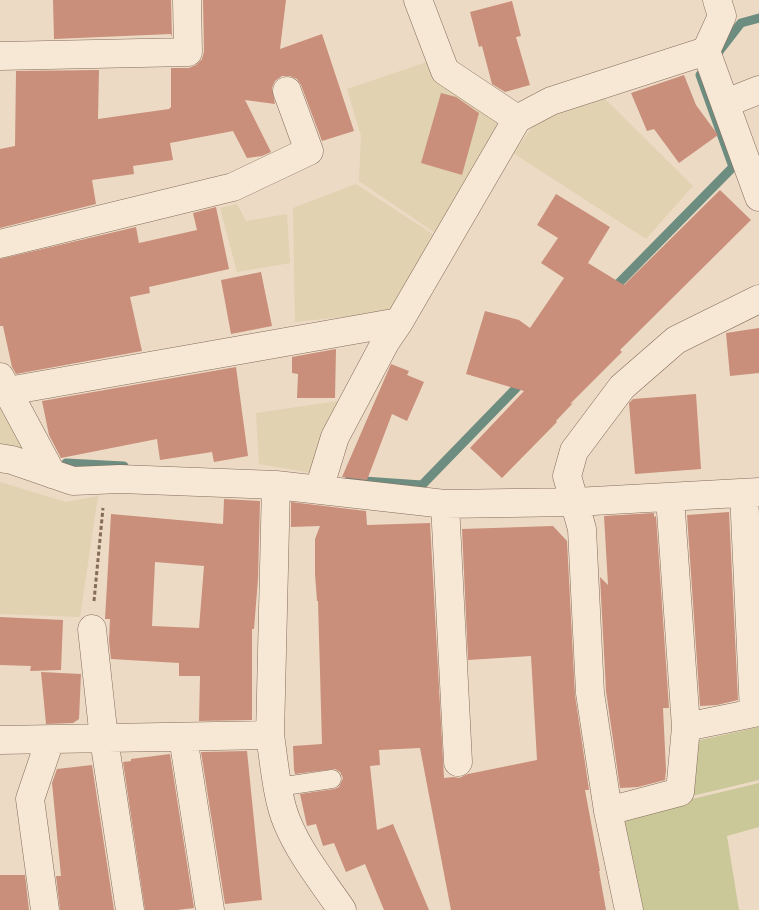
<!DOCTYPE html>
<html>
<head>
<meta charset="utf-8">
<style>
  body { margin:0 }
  canvas { display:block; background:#ecdac4 }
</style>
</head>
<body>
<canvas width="759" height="910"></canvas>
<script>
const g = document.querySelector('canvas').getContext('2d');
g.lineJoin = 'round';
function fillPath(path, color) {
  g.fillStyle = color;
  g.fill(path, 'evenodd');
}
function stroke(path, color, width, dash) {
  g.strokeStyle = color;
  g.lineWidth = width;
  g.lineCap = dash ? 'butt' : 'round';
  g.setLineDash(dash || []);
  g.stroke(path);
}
fillPath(new Path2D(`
  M427,62l74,60 -63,113 -79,-54 2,-45 -14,-47z
  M599,93l94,93 -47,53 -133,-86 27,-36z
  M356,184l78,51 -44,77 -95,10 -2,-114z
  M237,204l9,17 41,-7 3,49 -53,9 -17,-64z
  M345,400l-34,73 -52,-9 -3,-51z
  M0,404l26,50 -26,-5z
  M0,482l66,20 32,-6 -18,121 -80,-3z`), '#e1d2b1');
fillPath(new Path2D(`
  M759,727v53l-67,16 4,-55z
  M759,783v44l-32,9 12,74h-102l-20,-93z`), '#cac898');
stroke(new Path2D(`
  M717,54l24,-31 18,-5
  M612,290l121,-123 -33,-92 5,-5
  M66,463l58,3
  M349,480l73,5 102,-105`), '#6d8d80', 9);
fillPath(new Path2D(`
  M53,0h118l1,37 -1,-3 -117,5z
  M203,0h83l-6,49 42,-15 32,97 -32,10 -21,-56 -4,-6 -7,-3h-8l-7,5 -3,7 3,16 -30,-4 26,52 -9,4 -15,2 -14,-27 -63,12 3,17 -40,6 1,8 -42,6 4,24 -96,24v-79l15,-3 1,-75 83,-1 -1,49 71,-10 2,-2v-39h18l7,-3 6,-6 2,-7z
  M512,1l9,35 -5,1 14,48 -25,7 -13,-8 -10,-38 -3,1 -9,-35z
  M684,75l12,30 22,30 -39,28 -25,-34 -7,2 -16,-38z
  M441,93l15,4 23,16 -17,62 -41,-12z
  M720,190l31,30 -131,130 2,2 -52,52 3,-1 -17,18 1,1 -55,56 -32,-30 54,-57 -58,-17 19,-63 34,9 11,8 34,-50 -23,-15 17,-25 -21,-13 19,-31 54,33 -22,36 36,22z
  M216,207l13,62 -80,18 1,6 -20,4 12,54 -126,23 -4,-7 -9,-41h-3v-67l136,-32 3,16 58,-13 -4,-17z
  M261,272l11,54 -41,8 -10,-54z
  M759,328v45l-29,3 -4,-43z
  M336,349l-1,49h-38l1,-24 -6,-1v-16z
  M391,364l18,7 -2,4 17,7 -17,39 -15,-7 -25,66 -25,-3z
  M236,367l12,89 -34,6 -2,-10 -52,8 -3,-21 -96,19 -12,-23 -7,-34z
  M696,394l5,75 -66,5 -6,-71 4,-4z
  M224,499l36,2 -2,78 -4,50h-2v91l-53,1 1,-45h-21v-13l-68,-4 -2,-18 1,-22h-5l6,-105 112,10zM155,562l49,4 -5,62 -47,-2z
  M291,502l75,9 1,14 63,-2 14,255 10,-1 5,1 9,-4 69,-14 -6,-104 -63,4 -6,-131 91,-3 14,15 8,154 14,95h-4l15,81h-1l7,39h-155l-31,-162 -41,2 1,15 -10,1 7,64 16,-6 36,86h-45l-19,-46 -19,8 -12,-29 -11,3 -7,-22 -9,2 -7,-32 34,-5 5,-2 4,-9 -3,-6 -5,-3 -40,5 -1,-4 -1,-24 29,-2 -4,-143h-1l-2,-27v-35l5,-13 -29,1z
  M729,512l9,188 -21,5 -17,1 -13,-191z
  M654,513v4l2,-1 13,192h-6l3,62 -1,10 -27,7 -18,1 -14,-97 -6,-114 8,8 -4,-69z
  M0,617l63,3 -2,50 -31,1 1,-5 -31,-1z
  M41,672l40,2 -2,45 -6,4 -27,1z
  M247,751l15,149 -37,4 -24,-152z
  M170,754l24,154 -17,2h-32l-22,-148 8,-1v-2z
  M92,765l22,145h-54l-4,-34h5l-9,-93 5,-14z
  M0,875h25l4,35h-29z`), '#c98f7b');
const service = new Path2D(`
  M278,787l54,-8`);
const minor = new Path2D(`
  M418,0l27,71 72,48
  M717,0l5,16 -16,35 53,146
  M0,56l188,-4 -1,-52
  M726,103l33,-13
  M0,244l233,-57 76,-36 -22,-60
  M0,377l52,97
  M8,391l391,-69
  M0,458l12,2 61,21 47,-2 156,6 169,19 130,-2 184,-10
  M276,485l-6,250c4,26 7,64 17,87 13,32 36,60 55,88
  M319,489l16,-52 51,-96 13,-19 118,-203 34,-18 155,-50
  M744,493l10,220
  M670,497l16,230
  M445,504l13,258
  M92,629l12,110 26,171
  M183,737l27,173
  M0,740l270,-5
  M608,811l72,-19 6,-65 73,-15
  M45,910l-15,-111 20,-59
  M629,910l-21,-99 -18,-118 -8,-164 -15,-53 7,-25 48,-64 54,-47 83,-41`);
stroke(service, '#866b5b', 19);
stroke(minor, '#866b5b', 29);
stroke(new Path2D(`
  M94,601l9,-93`), '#866b5b', 3, [4, 2.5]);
stroke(service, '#f7e8d6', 18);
stroke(minor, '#f7e8d6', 28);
</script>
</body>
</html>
